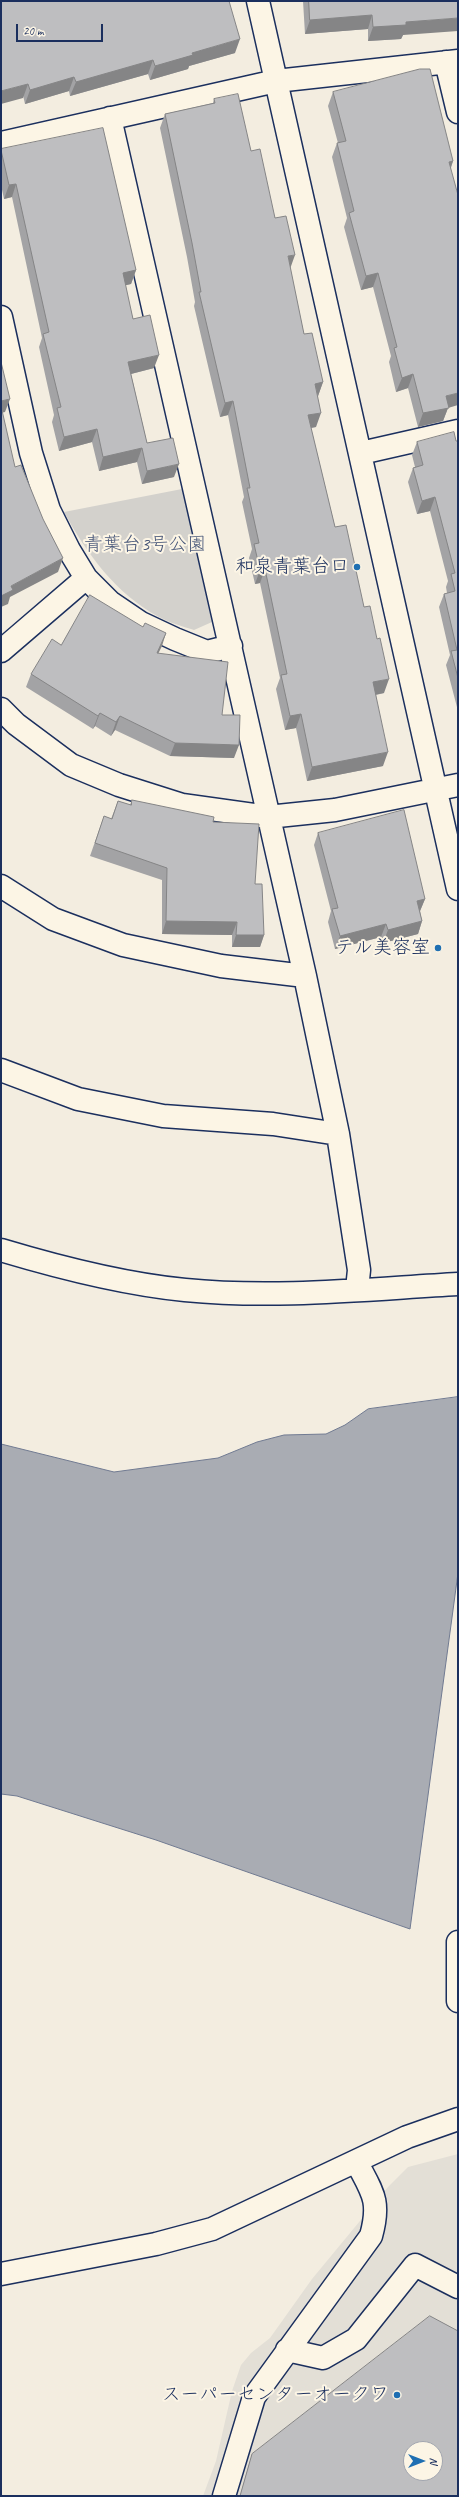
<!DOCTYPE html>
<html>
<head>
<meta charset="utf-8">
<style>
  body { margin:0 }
  #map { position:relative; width:459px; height:2497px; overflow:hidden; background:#f3ede0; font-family:Caveat,sans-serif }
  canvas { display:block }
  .frame { position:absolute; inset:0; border:2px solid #1b2f5e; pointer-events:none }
  .north { position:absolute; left:403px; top:2441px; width:40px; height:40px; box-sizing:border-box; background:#fcf5e5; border:1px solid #a2a6af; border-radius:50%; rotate:90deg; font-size:11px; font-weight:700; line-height:16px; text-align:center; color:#1b2f5e }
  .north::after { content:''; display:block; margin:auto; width:14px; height:18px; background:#1f6fb2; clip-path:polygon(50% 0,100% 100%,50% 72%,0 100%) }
  .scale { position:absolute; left:16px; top:24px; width:87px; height:18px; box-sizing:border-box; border:2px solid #1b2f5e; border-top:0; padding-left:5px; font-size:12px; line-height:14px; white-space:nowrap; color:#1b2f5e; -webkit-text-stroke:3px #fcf5e5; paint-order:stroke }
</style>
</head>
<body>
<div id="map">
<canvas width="459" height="2497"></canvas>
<div class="frame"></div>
<div class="north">N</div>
<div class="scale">20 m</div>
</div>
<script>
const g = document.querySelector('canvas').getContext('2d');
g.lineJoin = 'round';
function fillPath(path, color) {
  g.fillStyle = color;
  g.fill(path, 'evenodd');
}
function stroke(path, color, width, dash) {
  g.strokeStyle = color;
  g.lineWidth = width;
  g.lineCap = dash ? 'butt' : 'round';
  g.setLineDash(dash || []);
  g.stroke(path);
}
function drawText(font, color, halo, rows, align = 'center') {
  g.font = font + ' Caveat,"Klee One",sans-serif';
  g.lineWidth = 4;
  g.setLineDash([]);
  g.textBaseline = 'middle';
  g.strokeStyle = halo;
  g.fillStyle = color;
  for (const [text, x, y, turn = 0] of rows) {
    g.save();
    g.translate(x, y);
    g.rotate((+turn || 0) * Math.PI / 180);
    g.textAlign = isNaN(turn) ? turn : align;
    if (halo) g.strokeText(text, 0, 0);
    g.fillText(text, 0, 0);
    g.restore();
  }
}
fillPath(new Path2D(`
  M458,2154v342h-255l13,-35 16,-70 9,-26 10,-12 19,-15 42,-59 76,-92 20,-20zM411,2449h24v24h-24z`), '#e3dfd6');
fillPath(new Path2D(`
  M182,489l30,133 -18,8c-12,-4 -24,-7 -35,-13 -43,-23 -72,-63 -95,-105z`), '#d3d1cc');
const water = new Path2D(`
  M458,1397v176l-48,356 -254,-89 -139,-44 -16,-2v-350l113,28 104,-14 39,-16 27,-7 42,-1 19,-9 23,-16z`);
fillPath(water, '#a9acb3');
stroke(water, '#707a91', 1);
const minor = new Path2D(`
  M258,1l200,888
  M446,62l12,50
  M110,118l195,858 33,158 21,136 -2,19
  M1,143l275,-62 182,-20
  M1,317l30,136 18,57 20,40 17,28 24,24 31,21 34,16 32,13 24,-6
  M361,453l97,-22
  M1,651l85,-73
  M1,709l15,15 55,41 48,20 63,20 86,12 67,-7 123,-25
  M1,886l52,33 70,26 98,21 84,10
  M1,1070l77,29 85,17 110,8 65,10
  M1,1250c60,18 122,34 184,40 90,9 183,-1 273,-6
  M458,1942v59
  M1,2274l155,-30 56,-15 195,-92 51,-18
  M287,2350l36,8 33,-19 59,-74 43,22
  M224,2496l30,-99 117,-161c10,-36 1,-44 -15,-75`);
stroke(minor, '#1b2f5e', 25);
stroke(minor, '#fcf5e5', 22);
fillPath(new Path2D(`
  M1,1l234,52 -46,13 -1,3 -38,11 -2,-6 -78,22 -1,-5 -44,13z
  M303,1h155l-55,34 -2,4 -33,2v-12l-63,5z
  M333,92l120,69 -2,7 -3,240 -5,13 -25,6 -10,-39 -12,4 -7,-30 2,-6 -18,-69 -12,3 -17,-63 3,-9 -15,-61 5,-14h1l-10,-37z
  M214,99l37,52 24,67 15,50 14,66 19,48 -5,14 -2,31 -5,1 24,99 29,80 20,86 -8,2 7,71 -76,15 -11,-53 -11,2 -9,-41 4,-11 -20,-95 -5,1 -6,-26 3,-9 -10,-47 2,-5 -16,-82 -8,2 -26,-111 1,-4 -8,-45 -27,-129 5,-14 48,-11z
  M1,149l135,121 -5,14 -6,1 8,34 21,49 -23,6 16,69 27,34 -32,7 -5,-22 -38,9 -7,-29 -33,9 -7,-29 2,-7 -15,-68 3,-9 -30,-141 -8,2 -3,-14z
  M456,441h2v270l-12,-46 4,-10 -11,-48 5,-13 3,-1 -1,-6 2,-6 -18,-70 -13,3 -9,-32 5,-14 2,-1 -3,-12 5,-13z
  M143,627l23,6 -8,20 64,62 12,43 -64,-2 -55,-26 -4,6 -16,-10 -2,3 -67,-42 5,-13z
  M132,800l81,22 42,62 9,51 -4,12h-28v-12l-70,-1v-54l-72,-24 14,-40 7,3 7,-18 12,4z
  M318,833l107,66 -5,12 2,10 -4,13 -35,9 -2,-6 -46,12 -7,-27 3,-11 -17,-66z
  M252,2454l206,42h-218z`), '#a3a3a5');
fillPath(new Path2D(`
  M372,15l-4,14 -63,5 5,-14z
  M458,18v13l-55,4 -2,4 -33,2 5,-14 33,-5z
  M240,39l-5,14 -46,13 -1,3 -38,11 5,-14 37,-13z
  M153,60l-5,14 -78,22 6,-14z
  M74,77l-5,14 -44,13 5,-14z
  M28,84l-5,14 -22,6v-13z
  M453,161l-5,14 1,-13z
  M16,184l-4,13 -8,2 5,-14z
  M295,255l-5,14 -2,-13z
  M136,270l-5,14 -13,3 5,-14z
  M378,273l-5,14 -12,3 5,-14z
  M159,355l-5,13 -31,8 5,-14z
  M413,374l-5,14 -12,4 6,-14z
  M323,382l-5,14 -3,-12z
  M458,393v12l-10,3 -5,13 -25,6 5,-14 23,-17z
  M10,399l-5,13 -4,1v-12z
  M233,401l-5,14 -8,2 5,-14z
  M321,413l-5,14 -13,2 5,-14z
  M97,429l-5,13 -33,9 5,-14z
  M142,448l-5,14 -38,9 4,-14z
  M179,464l-5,13 -32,7 5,-13z
  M435,497l-5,14 -13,3 5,-13z
  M63,558l-5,14 -48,25 -2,7 -7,3v-11l10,-10z
  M265,569l-5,14 -5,1 5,-14z
  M166,633l-4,13 -10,20 5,-13z
  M389,679l-5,14 -16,3 5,-14z
  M100,713l-5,13 -2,3 5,-13z
  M301,714l-5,14 -11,2 5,-14z
  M120,716l-5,14 -4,6 5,-14z
  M175,743l64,2 -5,13 -64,-2z
  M388,752l-5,14 -76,15 5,-14z
  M425,899l-5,12 -8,2 5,-12z
  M166,921l71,1 -5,13 -70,-1z
  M422,921l-4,13 -35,9 5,-13z
  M386,924l-5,13 -46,12 5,-13z
  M236,935h28l-4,12h-28z`), '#858586');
const building = new Path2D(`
  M1,1h228l11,38 -48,14 1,2 -38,11 -2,-6 -77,22 -2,-5 -44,13 -2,-6 -27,7z
  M309,1h149v17l-52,4v3l-33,2 -1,-12 -62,5z
  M420,69h10l23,92 -4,1 9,33v198l-12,3 3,12 -26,5 -10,-39 -11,4 -8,-30 3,-1 -19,-74 -12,3 -17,-63 5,-2 -17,-68 9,-2 -13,-49z
  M238,94l13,57 9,-2 15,69 11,-2 9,39 -7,1 16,78 8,-1 11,49 -8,2 6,29 -13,2 27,112 11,-2 18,82 6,-1 7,33 3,-1 9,41 -16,3 15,70 -76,15 -11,-53 -11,2 -9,-41 6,-1 -22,-105 -5,1 -6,-26 5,-1 -12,-55h3l-17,-87 -8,2 -26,-111h2l-9,-49 -27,-129 50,-11 -1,-4z
  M103,128l33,142 -13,3 10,46 17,-4 9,40 -31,7 19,81 26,-5 6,26 -32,7 -5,-23 -39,9 -6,-28 -33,8 -7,-29 4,-1 -18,-73 6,-2 -33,-148 -7,1 -8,-35v-1z
  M1,362l9,37 -9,2z
  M1,406l14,61 6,-2 22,54 20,39 -52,28 2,4 -12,6z
  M454,432l2,9h2v237l-7,-27 6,-1 -13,-56 11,-3 -4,-17 4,-1 -20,-76 -13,4 -9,-33 10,-3 -6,-23z
  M90,595l53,32 2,-4 21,10 -9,20 71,9 -6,53h18l-1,30 -64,-2 -55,-27 -4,6 -16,-9 -2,3 -67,-42 21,-35 9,6z
  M132,800l82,17 -1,5 46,2 -4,60h7l2,51h-28l1,-13 -71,-1 1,-53 -72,-25 9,-27 8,3 6,-18 13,4z
  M404,810l21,89 -8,2 5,20 -34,9 -2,-6 -46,12 -8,-27 6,-1 -20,-75z
  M430,2316l28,15v165h-218l12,-42zM411,2449h24v24h-24z`);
fillPath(building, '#bebec0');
stroke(building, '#858586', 1);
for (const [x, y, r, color] of [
  [357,567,4,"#1f6fb2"],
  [438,948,4,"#1f6fb2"],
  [397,2395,4,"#1f6fb2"]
]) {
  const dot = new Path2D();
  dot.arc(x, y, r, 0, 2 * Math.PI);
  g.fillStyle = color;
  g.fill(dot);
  stroke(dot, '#fcf5e5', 1.5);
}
drawText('19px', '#49587a', '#fcf5e5', [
  ["青葉台3号公園",145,545]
]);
drawText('19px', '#1b2f5e', '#fcf5e5', [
  ["和泉青葉台口",349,567],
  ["テル美容室",430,948],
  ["スーパーセンターオークワ",389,2395]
], 'right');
</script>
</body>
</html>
